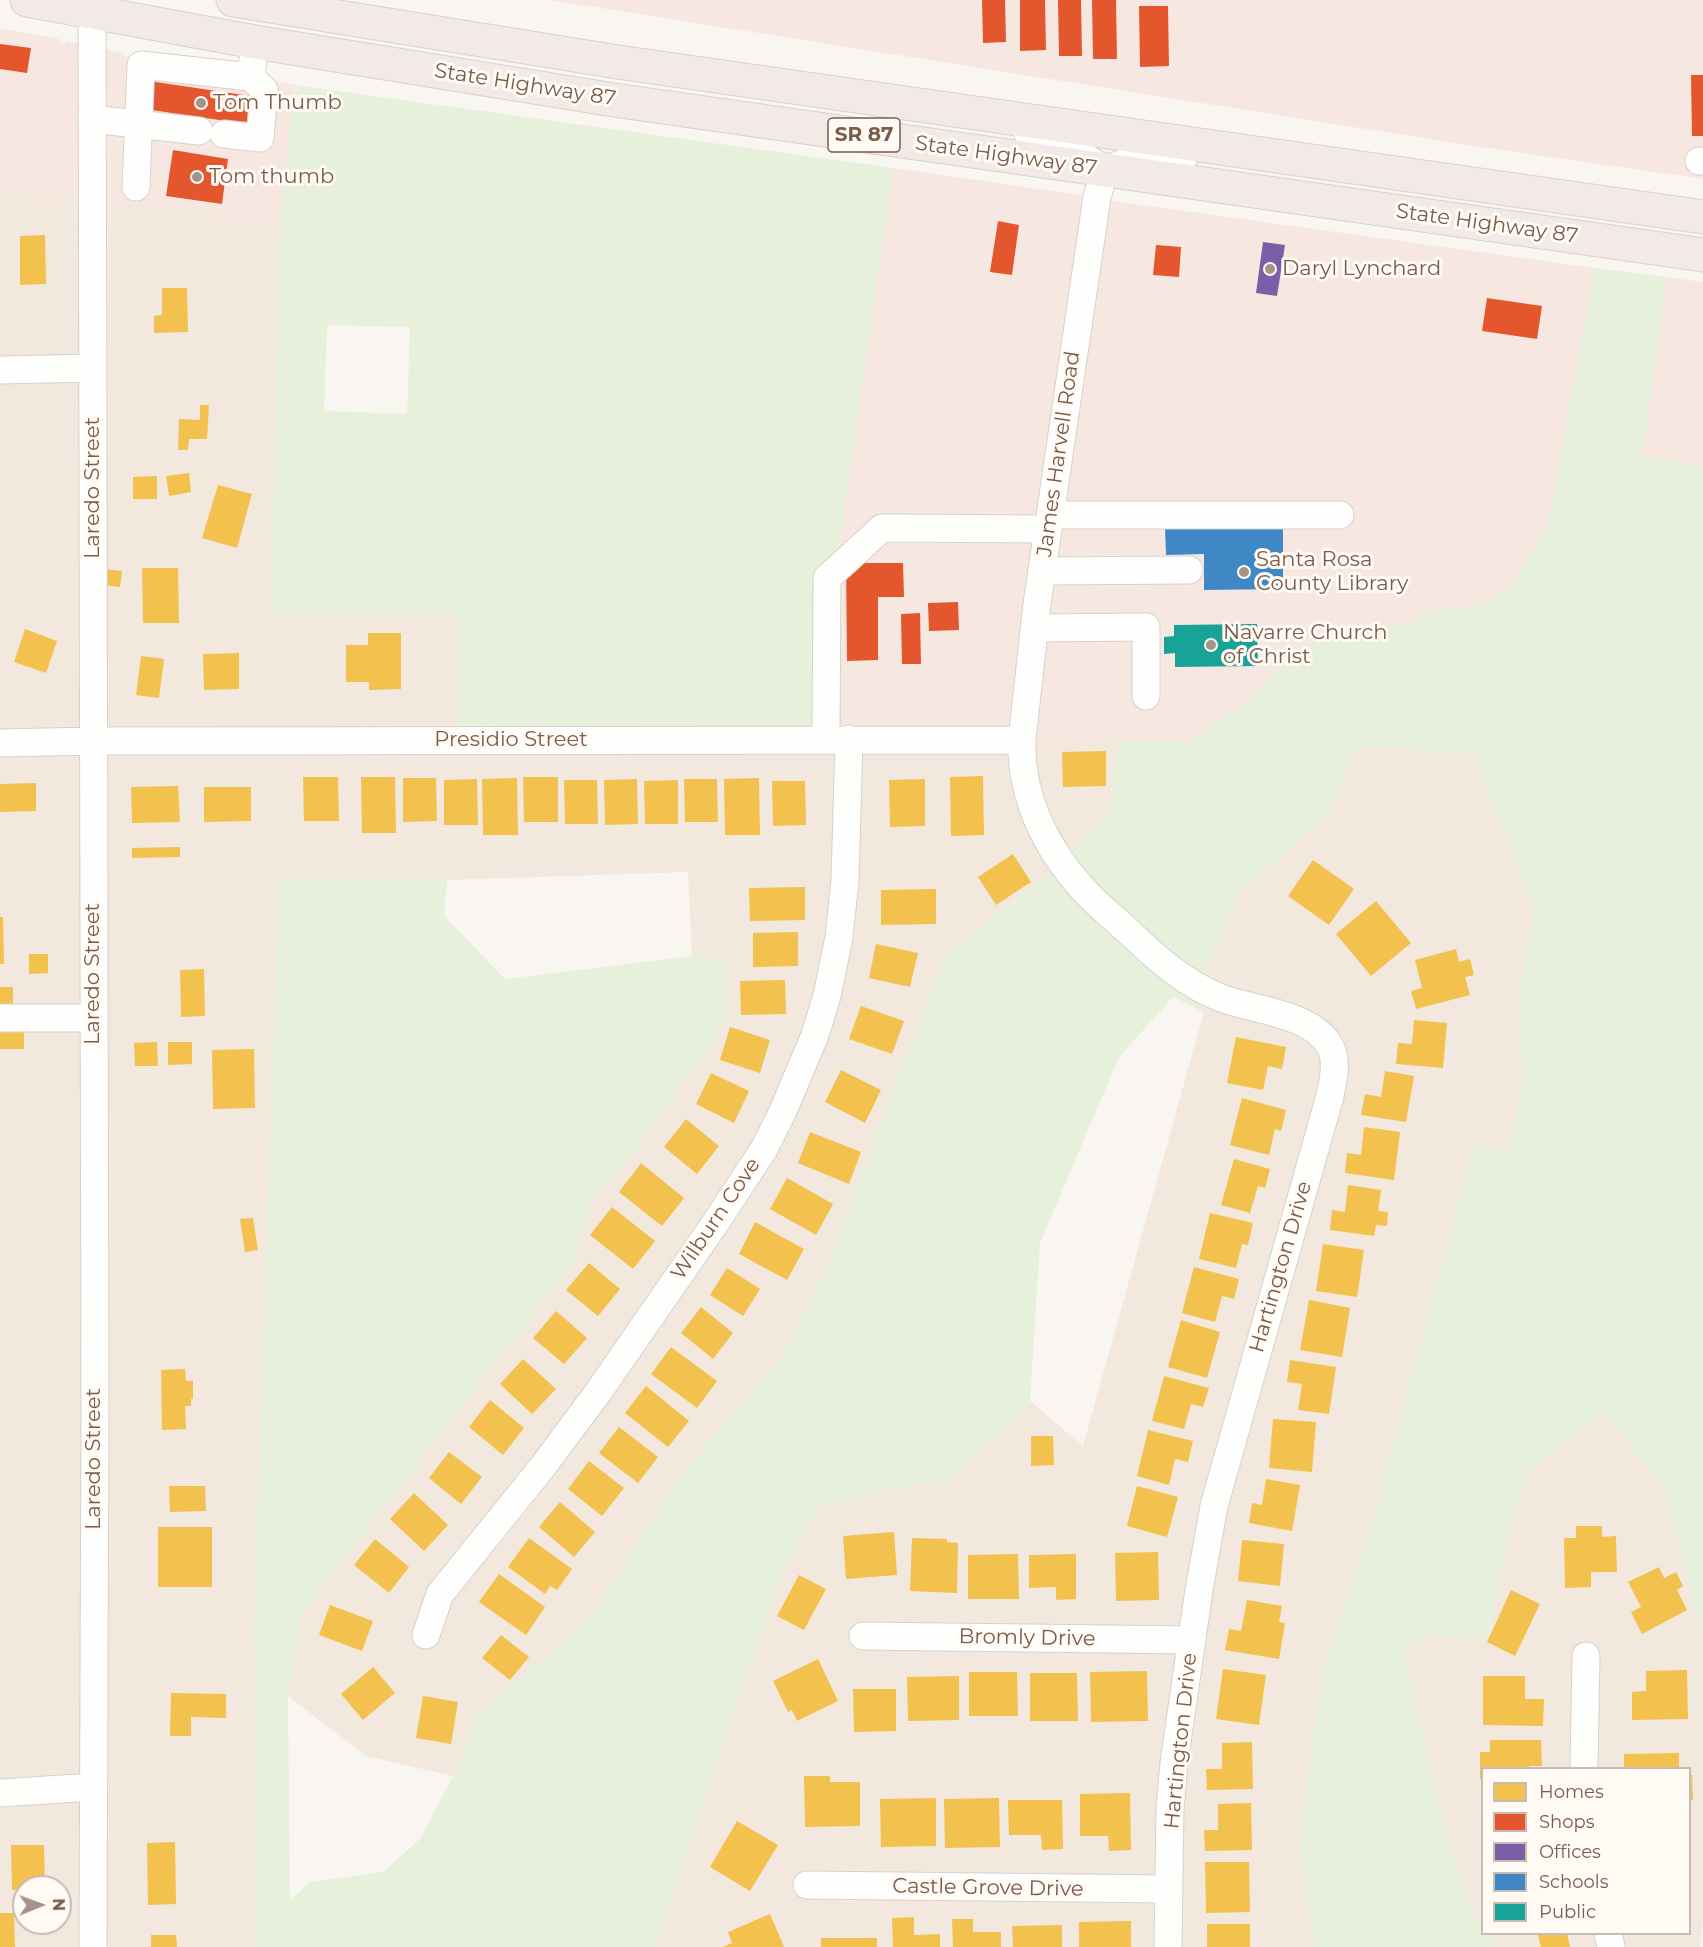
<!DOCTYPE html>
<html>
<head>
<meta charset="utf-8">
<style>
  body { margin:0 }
  #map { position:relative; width:1703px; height:1947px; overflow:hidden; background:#f9f5f0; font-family:Montserrat,sans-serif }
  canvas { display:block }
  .legend { position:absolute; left:1481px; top:1767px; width:210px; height:168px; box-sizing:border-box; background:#fffaf3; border:2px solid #cabbb1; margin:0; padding:8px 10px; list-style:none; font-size:18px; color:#7a5c4d }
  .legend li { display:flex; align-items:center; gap:12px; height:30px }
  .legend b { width:30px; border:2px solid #cabbb1 }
  .north { position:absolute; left:12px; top:1875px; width:60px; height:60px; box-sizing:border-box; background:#fffaf3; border:2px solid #cabbb1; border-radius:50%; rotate:89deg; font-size:16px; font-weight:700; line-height:24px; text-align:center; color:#7a5c4d }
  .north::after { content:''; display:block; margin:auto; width:21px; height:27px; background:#a69286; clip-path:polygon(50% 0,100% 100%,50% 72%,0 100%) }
</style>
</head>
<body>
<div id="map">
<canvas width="1703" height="1947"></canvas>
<ul class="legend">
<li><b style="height:16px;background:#f2c14e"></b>Homes</li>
<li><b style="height:16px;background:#e4572e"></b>Shops</li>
<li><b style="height:16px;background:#7b5ea7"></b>Offices</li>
<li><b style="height:16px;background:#3f88c5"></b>Schools</li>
<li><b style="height:16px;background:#17a398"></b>Public</li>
</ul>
<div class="north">N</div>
</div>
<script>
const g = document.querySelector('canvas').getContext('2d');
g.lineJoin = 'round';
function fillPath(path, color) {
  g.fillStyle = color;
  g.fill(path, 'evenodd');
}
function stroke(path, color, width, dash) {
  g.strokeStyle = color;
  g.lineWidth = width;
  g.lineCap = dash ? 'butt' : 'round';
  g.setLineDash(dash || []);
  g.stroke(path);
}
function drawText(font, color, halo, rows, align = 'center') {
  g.font = font + ' Montserrat,sans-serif';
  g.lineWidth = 6;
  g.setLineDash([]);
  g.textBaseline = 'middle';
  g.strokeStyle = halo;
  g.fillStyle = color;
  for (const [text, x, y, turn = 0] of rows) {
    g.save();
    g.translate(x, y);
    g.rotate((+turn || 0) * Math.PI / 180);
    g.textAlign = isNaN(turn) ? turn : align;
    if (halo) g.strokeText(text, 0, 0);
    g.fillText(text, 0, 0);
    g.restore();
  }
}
fillPath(new Path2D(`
  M0,196l80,2 1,161 -81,2z
  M100,200l180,22 -9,392 188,1 -2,116 -354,1z
  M81,377l2,355 -83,2v-355z
  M1032,742h87l-11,71 -41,40 -28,-58z
  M1357,747l116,5 62,154 -16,93 4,83 -15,70 -34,-6 -107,395 -46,141 -22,166 16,99h-137l3,-138 43,-302 115,-465 -136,-63 35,-84 92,-84z
  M838,748l-9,188 -24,96 -50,113 -165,242 -158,202 -18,52 19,5 17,-48 359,-522 50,-328 152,1 42,119 -15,14 -41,33 -209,433 -104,123 -98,151 -108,92 -25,62 -87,-20 -78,-60 13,-81 273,-355 18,-58 49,-60 83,-179 -32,-7 -4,-84 -241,8 -168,1 -25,736 3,330h-154v-1197z
  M83,750l-1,1029 -82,5v-1032z
  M1196,996l85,28 39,24 5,22 -142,561 -331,-3 1,17 327,4 -22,231 -361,-4v18l361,4 -1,49h-500l3,-19 122,-353 36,-68 56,-15 76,-14 57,-51 23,-26 53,45 121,-434 -12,-6z
  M1604,1413l61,76 34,135 4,8v287l-3,28h-78l-3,-13h71v-166h-96l2,-120h-21l-2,120h-91v159l-9,-15 -35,-108 -36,-157 32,-14 46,9 9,-6 13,-76 25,-89z
  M82,1796l1,151h-83v-145zM24,1887h36v36h-36z
  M1486,1934h112l3,13h-106z`), '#f2e8de');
fillPath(new Path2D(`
  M550,0h1153v179l-236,-34z
  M0,28l59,11 6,5 2,-3 14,3 -1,154 -80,-2z
  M101,48l22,5 3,4 6,-3 7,1 155,30 -14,137 -180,-22z
  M893,168l194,28 -74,535 -200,-1z
  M1107,199l6,2 482,67 -47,258 -39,62 -31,17 -41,5 -31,14 -73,12 -43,21 -40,43 -61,41 -60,2 -97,-1 16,-138z
  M1667,277l36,5v184l-61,-9z`), '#f6e8e1');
fillPath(new Path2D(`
  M294,85l599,83 -80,562 -356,1 2,-116 -188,-1 9,-392zM327,325l83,2 -3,87 -83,-3z
  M1595,268l72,9 -25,179 61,10v1166l-4,-8 -34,-135 -61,-76 -77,58 -25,89 -13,76 -9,6 -46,-9 -31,14 35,157 35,108 9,15v7h4l9,13h-180l-16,-99 22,-166 46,-141 107,-396 34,6 15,-69 -4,-83 16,-93 -63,-154 -115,-5 -27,64 -92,84 -35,84 -21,-13 -91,-83 -24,-30 41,-40 11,-71 70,-1 61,-41 40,-43 43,-21 73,-12 31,-14 41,-5 31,-17 39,-62z
  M1053,868l143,128 -4,10 -19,-9 -54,60 -79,186 -10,158 -23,26 -57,51 -76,14 -56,15 -36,68 -122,353 -3,19h-400l-3,-330 25,-736 168,-1 -3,36 61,63 187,-23 32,6 4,49 -13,27 -74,104 -49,60 -18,58 -273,355 -13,81 2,204 20,-18 73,-10 37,-33 33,-63 25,-62 108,-92 98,-151 104,-123 45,-93 50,-139 63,-160 92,-74z`), '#e7f0db');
fillPath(new Path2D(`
  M45,235l1,49 -26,1v-49z
  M162,288h25l1,44 -34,1v-17l8,-1z
  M200,405h9l-2,34h-18l-1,11h-10l1,-31 21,1z
  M189,473l2,19 -22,4 -3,-20z
  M157,476v23h-24v-22z
  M218,485l34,9 -15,54 -35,-10z
  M142,568h36l1,55h-36z
  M104,569l18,2 -2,16 -18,-2z
  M25,629l32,12 -11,32 -32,-11z
  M368,633h33v56l-32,1v-8h-23v-37h22z
  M239,653v36l-35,1 -1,-36z
  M141,656l23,3 -5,39 -23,-3z
  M1106,751v35l-43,1 -1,-35z
  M983,776l1,59 -33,1 -1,-59z
  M303,777h35l1,44h-35z
  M361,777h34l1,56h-34z
  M523,777h35v45h-34z
  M403,778h33l1,43 -34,1z
  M517,778l1,57h-35l-1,-56z
  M759,778l1,57h-35l-1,-56z
  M477,779l1,46h-34v-45z
  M637,779l1,45 -33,1 -1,-45z
  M684,779h33l1,43h-33z
  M925,779v47l-35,1 -1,-47z
  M564,780h33l1,44h-33z
  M678,780v44h-33l-1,-43z
  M772,781h33l1,44 -33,1z
  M36,783v28l-36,1v-28z
  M178,786l2,36 -48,1 -1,-36z
  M204,787h47v34l-47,1z
  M180,847v10l-48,1v-10z
  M1013,854l18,28 -35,23 -18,-28z
  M1313,860l41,29 -25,36 -41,-29z
  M805,887v33l-55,1 -1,-33z
  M936,889v35l-55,1v-35z
  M1376,901l35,42 -40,33 -35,-42z
  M0,917h3l1,47h-4z
  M798,932v34l-45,1v-34z
  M876,944l42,9 -8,34 -41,-9z
  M1456,949l3,13 11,-3 4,16 -9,2 5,18 -54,14 -5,-18 11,-3 -7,-28z
  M29,954h19v19l-19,1z
  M204,969l1,47 -24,1 -1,-47z
  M785,980l1,34 -45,1 -1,-34z
  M0,987h13v21h-13z
  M861,1006l43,15 -12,33 -43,-15z
  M1414,1020l33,3 -4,45 -47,-4 2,-21 14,1z
  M24,1026v23h-24v-22z
  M730,1027l40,13 -10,33 -40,-13z
  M1236,1037l50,10 -4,22 -14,-3 -5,24 -36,-7z
  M157,1042l1,24h-23l-1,-23z
  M168,1042h24v22l-24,1z
  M254,1049l1,59 -42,1 -1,-59z
  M841,1070l40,20 -16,33 -40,-21z
  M1385,1071l29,5 -8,46 -45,-7 4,-21 16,3z
  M711,1073l38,18 -15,32 -38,-19z
  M1242,1098l44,12 -5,21 -6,-2 -6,26 -39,-10z
  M686,1119l33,27 -22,28 -33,-27z
  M1364,1127l36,5 -6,48 -49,-7 2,-20 14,2z
  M810,1132l51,20 -12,32 -51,-21z
  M1234,1159l36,10 -5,19 -7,-2 -8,27 -29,-8z
  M641,1163l43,35 -22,28 -43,-34z
  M787,1178l46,26 -17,31 -46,-26z
  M1348,1185l33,5 -3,21 10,1 -1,14 -11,-1 -2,11 -44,-6 2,-20 13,2z
  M612,1207l43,34 -22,28 -43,-34z
  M1210,1213l43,10 -5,22 -6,-1 -6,24 -37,-9z
  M253,1218l5,32 -13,2 -5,-33z
  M755,1222l49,27 -17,31 -48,-26z
  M1323,1244l41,6 -7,47 -41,-6z
  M589,1263l31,26 -22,27 -32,-26z
  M1194,1267l45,12 -5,20 -12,-3 -7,26 -33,-9z
  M727,1268l33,21 -17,27 -33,-21z
  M1309,1300l41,8 -8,49 -42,-7z
  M701,1307l32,26 -20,26 -32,-26z
  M556,1311l31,27 -23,26 -31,-26z
  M1181,1320l39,12 -13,46 -39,-11z
  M671,1347l46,34 -20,27 -46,-34z
  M523,1359l33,30 -24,25 -32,-30z
  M1290,1360l46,7 -7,47 -31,-4 4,-26 -15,-2z
  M185,1369l1,12h7v18h-2v7h-6l1,23 -24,1 -1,-60z
  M1164,1376l45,12 -6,19 -12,-3 -7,25 -32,-8z
  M646,1386l43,35 -21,26 -43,-34z
  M490,1400l34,28 -21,27 -34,-28z
  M1273,1419l43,3 -4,50 -43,-4z
  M619,1427l39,30 -20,26 -39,-30z
  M1148,1430l45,11 -5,21 -13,-3 -6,26 -32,-9z
  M1031,1436h22l1,29 -23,1z
  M449,1452l33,25 -21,27 -32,-26z
  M589,1461l35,27 -22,28 -34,-27z
  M1266,1479l34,6 -8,46 -43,-8 3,-20 10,2z
  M169,1486h36l1,25 -36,1z
  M1137,1486l41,11 -11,40 -40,-11z
  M414,1493l34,32 -24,26 -34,-32z
  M560,1502l35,30 -21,25 -35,-30z
  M1576,1526h26v11l14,-1 1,36h-26v15l-26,1 -1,-50h12z
  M158,1527h54v60h-54z
  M894,1532l3,43 -51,4 -3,-43z
  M529,1538l43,31 -15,21 -7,-4 -5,8 -37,-27z
  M912,1538l35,1v3l11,1 -1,50 -47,-2z
  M375,1539l34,28 -20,26 -35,-28z
  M1242,1540l42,4 -4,42 -42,-5z
  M1158,1552l1,48 -43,1 -1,-48z
  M1018,1554l1,45h-51v-44z
  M1076,1554v45l-20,1v-13l-27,1v-33z
  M1659,1567l5,11 12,-6 7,14 -6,4 10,20 -45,24 -11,-22 10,-5 -13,-25z
  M499,1574l46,33 -19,28 -47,-33z
  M799,1575l27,14 -22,41 -27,-14z
  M1511,1590l29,14 -25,52 -28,-14z
  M1247,1600l35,6 -3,16 6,1 -6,36 -54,-9 4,-21 12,2z
  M330,1605l43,16 -11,30 -43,-16z
  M501,1635l28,22 -19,23 -28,-22z
  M818,1659l20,42 -41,20 -5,-11 -4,2 -15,-31z
  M373,1667l22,26 -32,27 -22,-26z
  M1223,1669l43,6 -7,50 -43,-6z
  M1687,1670l1,49 -56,1v-28l14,-1v-20z
  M1147,1671l1,50 -57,1 -1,-50z
  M969,1672h48l1,44h-49z
  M1030,1673h47l1,48h-48z
  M959,1676v44l-51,1 -1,-44z
  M1483,1676h42v23h19l-1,27 -60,-1z
  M853,1689h43v42l-42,1z
  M171,1693l55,1v24l-35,-1v19h-21z
  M423,1696l35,6 -7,42 -35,-6z
  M1490,1740h51l1,26h-13v2h-47v11h-2v-27h10z
  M1252,1742l1,47 -46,1 -1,-21h16v-26z
  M1679,1753v15h-55v-14z
  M1690,1775h2l1,25h-3z
  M804,1776h26v6h30v44l-55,1z
  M1130,1793l1,57 -22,1 -1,-15h-28v-42z
  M936,1798v48l-55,1 -1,-48z
  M999,1798l1,49 -55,1 -1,-49z
  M1008,1800h54l1,49 -21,1 -1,-15h-32z
  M1251,1803l1,47 -47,1 -1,-21h14v-26z
  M737,1821l41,24 -28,46 -40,-24z
  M175,1842l1,62 -28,1 -1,-62z
  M11,1845h33l1,42h-21v3h-12z
  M1205,1862h44l1,50 -44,1z
  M0,1913h14l1,34h-15z
  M770,1914l14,33h-61l9,-4 -4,-11z
  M914,1917v18l26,-1v13h-47l-1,-29z
  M952,1919h21v13h28v15h-48z
  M1131,1921v26h-52v-25z
  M1207,1924h43v23h-43z
  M1062,1925v22h-49l-1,-21z
  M1543,1934h24l3,13h-29l-3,-12z
  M151,1935h25l1,12h-26z
  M821,1938h56v9h-56z`), '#f2c14e');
fillPath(new Path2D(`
  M982,0h23l1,42 -23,1z
  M1020,0h25l1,50 -26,1z
  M1058,0h23l1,56h-23z
  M1092,0h24l1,59h-24z
  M1139,6h29l1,60 -29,1z
  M0,44l31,4 -4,25 -27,-4z
  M1691,75h12v61h-11z
  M149,81l108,16 -4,28 -108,-16z
  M173,150l55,9 -6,45 -56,-8z
  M998,221l21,4 -7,50 -22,-3z
  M1156,245l25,2 -2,30 -26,-2z
  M1487,298l55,8 -5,33 -55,-8z
  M846,563h57l1,34h-26v63l-31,1z
  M958,602l1,28 -30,1 -1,-28z
  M920,613l1,51h-19l-1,-50z`), '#e4572e');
fillPath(new Path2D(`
  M1263,242l22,3 -8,51 -21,-3z`), '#7b5ea7');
fillPath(new Path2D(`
  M1283,527v62l-79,1v-36l-38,1 -1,-27z`), '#3f88c5');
fillPath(new Path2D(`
  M1257,624l1,42 -83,1v-14l-11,1v-17l10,-1v-11z`), '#17a398');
const minor = new Path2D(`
  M92,0l3,1407 -2,540
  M92,119l107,12
  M224,134l36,4 4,-48 -13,-13 2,-18
  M1028,134l34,8 42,27
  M1699,161h4
  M1105,170l-8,27 -60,407 -15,136c-2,55 23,107 60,148 14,16 31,29 47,44 27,26 56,52 92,66 32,12 87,15 107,45 11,15 5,38 2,53l-116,410 -15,84 -25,173 -4,45 -2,139
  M1105,170l36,-14 23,-3 20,4
  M136,187l5,-122 110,12
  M0,370l93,-2
  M1051,515h289
  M1042,571l147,-1
  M1035,628l111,-1v69
  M826,739l1,-161 55,-50 166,1
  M0,743l93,-2 929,-1
  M0,1018h93
  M426,1635l14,-41 104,-129 55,-74 117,-169 48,-73 19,-38 32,-76 12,-39 12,-59 6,-56 4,-142
  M863,1636l329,4
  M1584,1768l2,-112
  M0,1793l93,-6
  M807,1885l361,4
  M1608,1934l3,13`);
const highway = new Path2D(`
  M27,0l228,42 359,58 1089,155
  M233,0l385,62 1085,155`);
stroke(minor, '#d7d1cb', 29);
stroke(highway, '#dad1cc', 35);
stroke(minor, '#fefefd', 27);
stroke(highway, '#f2eae7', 33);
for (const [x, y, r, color] of [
  [201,103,6,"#a69286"],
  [197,177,6,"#a69286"],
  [1270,269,6,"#a69286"],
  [1244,572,6,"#a69286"],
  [1211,645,6,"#a69286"]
]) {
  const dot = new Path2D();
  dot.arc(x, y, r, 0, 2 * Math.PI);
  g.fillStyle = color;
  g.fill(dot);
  stroke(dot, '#fffaf3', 2);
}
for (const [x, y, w] of [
  [864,135,72]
]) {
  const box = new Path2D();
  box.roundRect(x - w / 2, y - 17, w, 34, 4.5);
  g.fillStyle = '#fffaf3';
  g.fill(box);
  stroke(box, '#7a5c4d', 1.5);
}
drawText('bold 20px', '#7a5c4d', null, [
  ["SR 87",864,135]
]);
drawText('21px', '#7a5c4d', '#fffaf3', [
  ["State Highway 87",525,85,9],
  ["State Highway 87",1006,156,8],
  ["State Highway 87",1487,224,8],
  ["James Harvell Road",1059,454,-82],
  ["Laredo Street",93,488,-90],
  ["Presidio Street",511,740],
  ["Laredo Street",93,974,-90],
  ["Wilburn Cove",716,1219,-56],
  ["Hartington Drive",1281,1267,-74],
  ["Laredo Street",94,1459,-90],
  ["Bromly Drive",1027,1638,1],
  ["Hartington Drive",1181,1741,-84],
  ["Castle Grove Drive",988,1888,1]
]);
drawText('21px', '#7a5c4d', '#fffaf3', [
  ["Tom Thumb",213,103],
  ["Tom thumb",209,177],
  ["Daryl Lynchard",1282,269],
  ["Santa Rosa",1256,560],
  ["County Library",1256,584],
  ["Navarre Church",1223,633],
  ["of Christ",1223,657]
], 'left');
</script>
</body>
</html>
